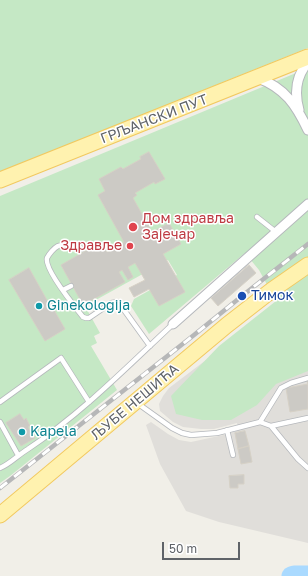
<!DOCTYPE html>
<html>
<head>
<meta charset="utf-8">
<style>
  body { margin:0 }
  #map { position:relative; width:308px; height:576px; overflow:hidden; background:#f1efe8; font-family:"Golos Text",sans-serif }
  canvas { display:block }
  .scale { position:absolute; left:162px; top:542px; width:78px; height:18px; box-sizing:border-box; border:2px solid #5f6368; border-top:0; padding-left:5px; font-size:12px; line-height:14px; white-space:nowrap; color:#5f6368; -webkit-text-stroke:3px #fff; paint-order:stroke }
</style>
</head>
<body>
<div id="map">
<canvas width="308" height="576"></canvas>
<div class="scale">50 m</div>
</div>
<script>
const g = document.querySelector('canvas').getContext('2d');
g.lineJoin = 'round';
function fillPath(path, color) {
  g.fillStyle = color;
  g.fill(path, 'evenodd');
}
function stroke(path, color, width, dash) {
  g.strokeStyle = color;
  g.lineWidth = width;
  g.lineCap = dash ? 'butt' : 'round';
  g.setLineDash(dash || []);
  g.stroke(path);
}
function drawText(font, color, halo, rows, align = 'center') {
  g.font = font + ' "Golos Text",sans-serif';
  g.lineWidth = 3;
  g.setLineDash([]);
  g.textBaseline = 'middle';
  g.strokeStyle = halo;
  g.fillStyle = color;
  for (const [text, x, y, turn = 0] of rows) {
    g.save();
    g.translate(x, y);
    g.rotate((+turn || 0) * Math.PI / 180);
    g.textAlign = isNaN(turn) ? turn : align;
    if (halo) g.strokeText(text, 0, 0);
    g.fillText(text, 0, 0);
    g.restore();
  }
}
fillPath(new Path2D(`
  M308,321v222l-89,-21 -33,-11 -26,-47 -14,-39 5,-3 17,12 11,6 12,2 37,-8 10,-4 -1,-7 -23,6h-13l-18,-2 -10,-5 -13,-11 -1,-7 4,-8 6,-8 41,-31z`), '#e0deda');
fillPath(new Path2D(`
  M0,0h308v48l-308,124z
  M308,68v303l-32,13 -19,21 -26,15h-29l-26,-6 -5,-18 48,-50 57,-45 -17,-31 -14,-17 -96,81 -18,-28 3,-7 43,-24 -9,-15 -83,46 15,27 -6,3 3,7 -6,3 26,44 -107,86 -10,7v-287z`), '#c5e8c5');
stroke(new Path2D(`
  M291,576l3,-1h14`), '#aadaff', 19);
const building = new Path2D(`
  M149,152l16,27 -10,5 -1,-2 -19,11 2,2 -4,3 19,34 17,-9 12,21 -18,10 22,38 -26,14 -10,-17 -15,8 -5,-9 16,-8 -10,-17 -7,4 5,10 -5,3 -6,-10 -3,2 6,10 -42,23 -22,-40 40,-23 6,10 17,-10 -26,-47 7,-4 -6,-12 22,-12 2,2 18,-10 -1,-2z
  M249,265l7,8 -38,33 -7,-8z
  M29,268l19,34 2,-1 5,8 -1,1 11,19 -20,12 -36,-61z
  M308,380v29l-18,3 -4,-24 22,-4 -1,-3z
  M20,414l4,6 2,-2 4,8 -2,1 7,11 -14,8 -15,-23z
  M245,431l4,15 -11,3 -3,-16z
  M249,446l3,16 -11,2 -3,-15z
  M244,475v9h-6v4h-8l-1,-12z`);
fillPath(building, '#cccac5');
stroke(building, '#d6d1c6', 1);
const lane = new Path2D(`
  M257,217l19,15
  M82,249c-8,-5 -16,-6 -24,-3 -4,2 -9,8 -11,12 -3,11 28,49 36,59l3,1h3l22,-15 6,-1 2,1 31,43
  M63,290l8,-4
  M0,402l61,-44 28,44
  M137,403l35,25 10,5 9,2 26,-2 43,-11 11,4 27,33 10,9
  M0,422l18,33
  M260,422l21,-34 10,-5 17,-5
  M271,426l37,-8
  M227,430l6,25
  M0,468c10,-4 18,-13 28,-19 53,-35 98,-81 145,-125`);
const street = new Path2D(`
  M258,78c27,10 38,27 50,52
  M299,110c-5,-18 -3,-34 9,-48
  M173,324l135,-120`);
const primary = new Path2D(`
  M0,180l308,-123
  M0,515l227,-190 45,-35 36,-25`);
stroke(lane, '#b5b8bc', 6);
stroke(street, '#b5b8bc', 11);
stroke(primary, '#f2c960', 17);
stroke(lane, '#fff', 4.5);
stroke(street, '#fff', 9);
stroke(primary, '#fff2af', 15);
const rail = new Path2D(`
  M0,488l194,-153 48,-39 66,-52`);
stroke(rail, '#b6b7b8', 4.5);
stroke(rail, '#fff', 3, [9]);
for (const [x, y, r, color] of [
  [133,227,5,"#e0444e"],
  [130,246,4,"#e0444e"],
  [242,296,5,"#1a4fb4"],
  [39,306,4,"#0f9aa8"],
  [22,432,4,"#0f9aa8"]
]) {
  const dot = new Path2D();
  dot.arc(x, y, r, 0, 2 * Math.PI);
  g.fillStyle = color;
  g.fill(dot);
  stroke(dot, '#fff', 1.5);
}
drawText('14px', '#5f6368', '#fff', [
  ["ГРЉАНСКИ ПУТ",154,119,-21],
  ["ЉУБЕ НЕШИЋА",135,402,-40]
]);
drawText('14px', '#be3a42', '#fff', [
  ["Дом здравља",142,219],
  ["Зајечар",142,235],
  ["Здравље",122,246,"right"]
], 'left');
drawText('14px', '#164399', '#fff', [
  ["Тимок",251,296]
], 'left');
drawText('14px', '#0d838f', '#fff', [
  ["Ginekologija",47,306],
  ["Kapela",30,432]
], 'left');
</script>
</body>
</html>
